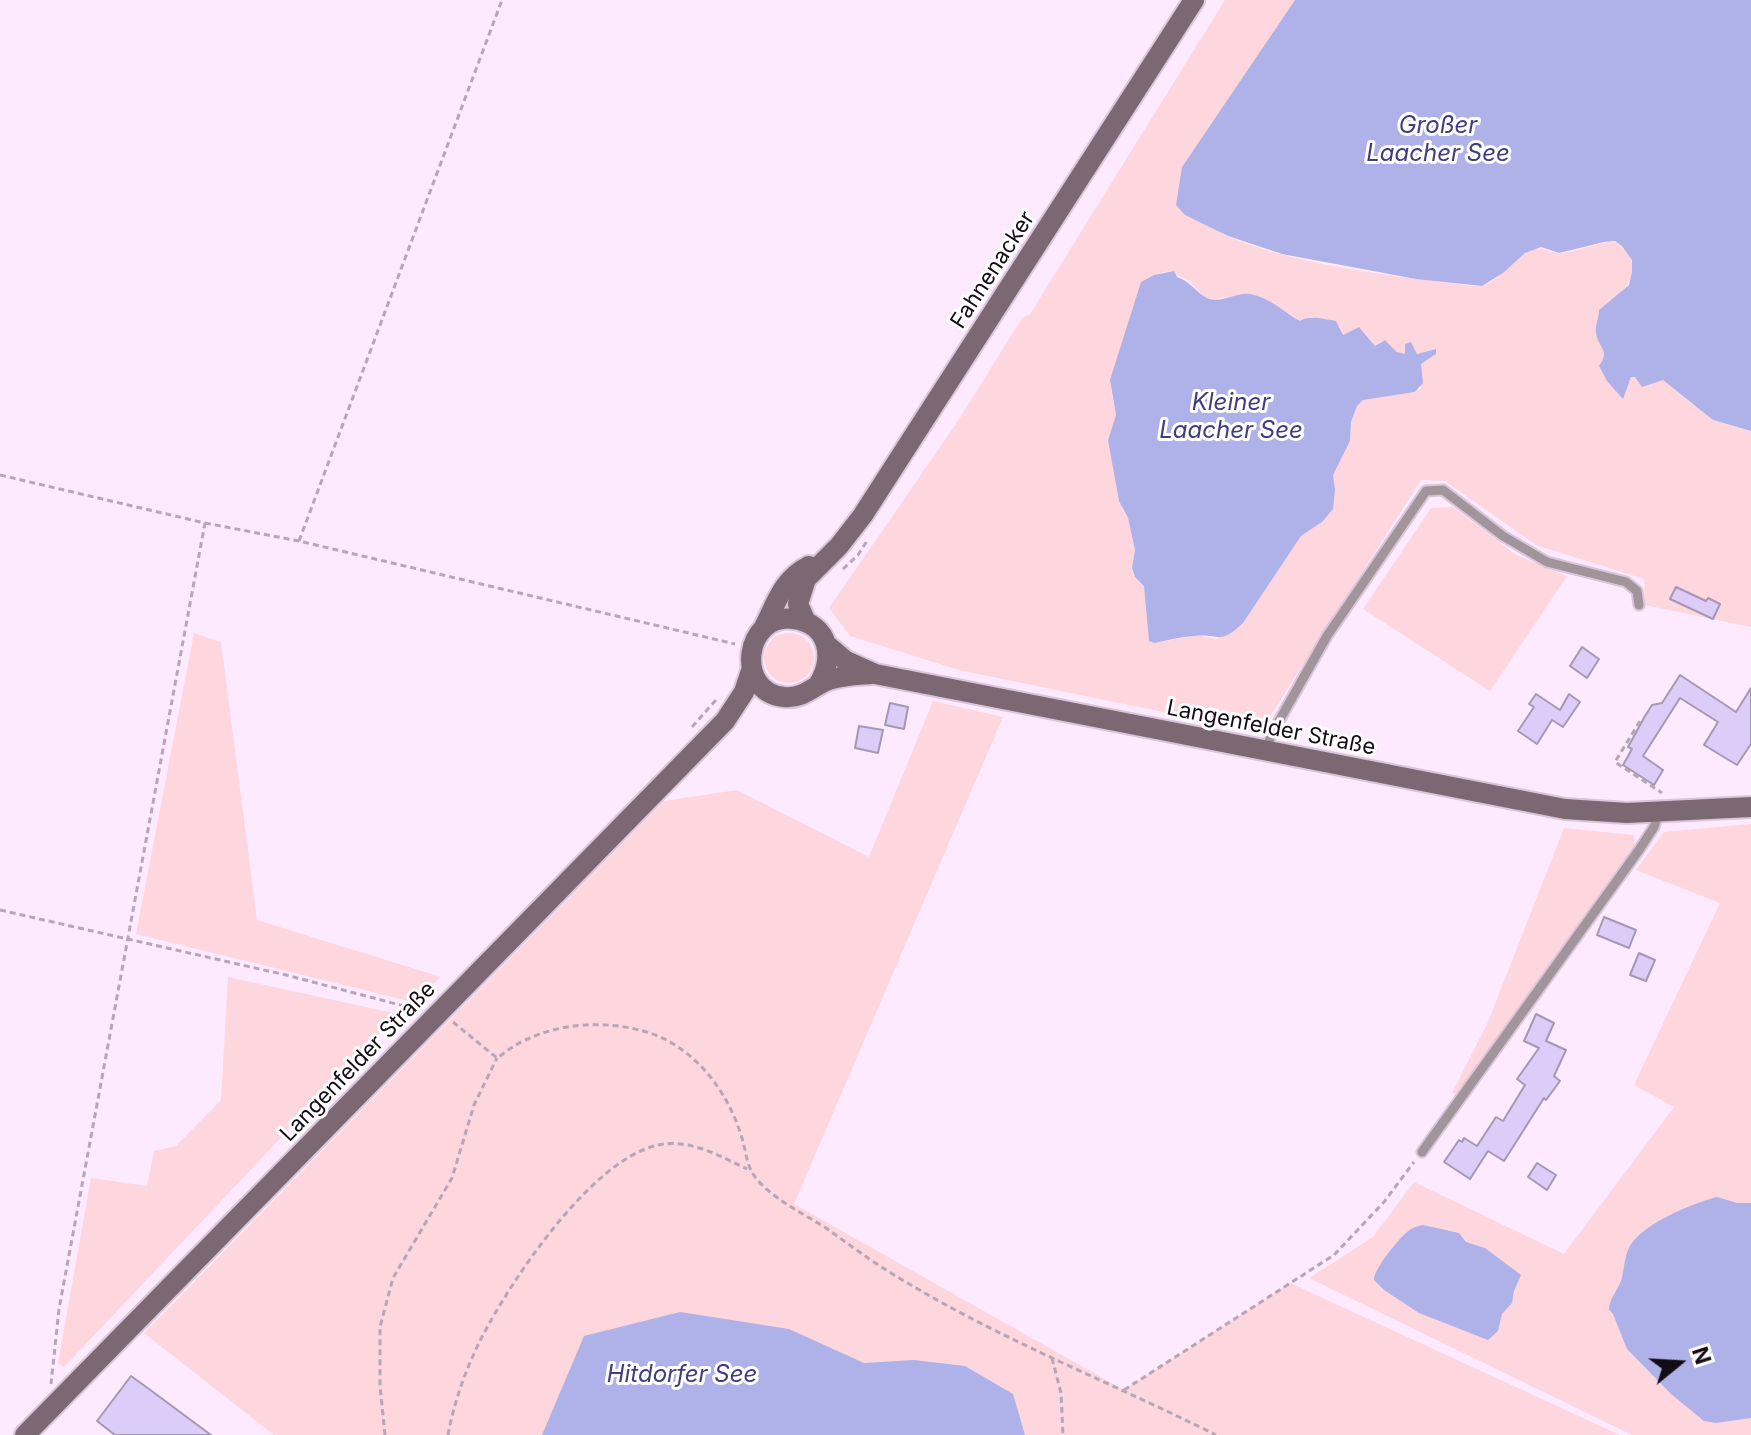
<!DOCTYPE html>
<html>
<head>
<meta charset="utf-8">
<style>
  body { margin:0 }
  #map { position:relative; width:1751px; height:1435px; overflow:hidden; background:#feeaff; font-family:Inter,sans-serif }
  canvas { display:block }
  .north { position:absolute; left:1639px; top:1323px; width:80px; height:80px; -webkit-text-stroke:6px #fff; paint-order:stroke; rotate:72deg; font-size:22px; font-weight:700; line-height:32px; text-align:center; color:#140c14 }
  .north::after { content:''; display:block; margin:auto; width:28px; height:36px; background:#140c14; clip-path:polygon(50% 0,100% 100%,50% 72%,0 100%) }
</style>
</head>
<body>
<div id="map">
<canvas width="1751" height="1435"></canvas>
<div class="north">N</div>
</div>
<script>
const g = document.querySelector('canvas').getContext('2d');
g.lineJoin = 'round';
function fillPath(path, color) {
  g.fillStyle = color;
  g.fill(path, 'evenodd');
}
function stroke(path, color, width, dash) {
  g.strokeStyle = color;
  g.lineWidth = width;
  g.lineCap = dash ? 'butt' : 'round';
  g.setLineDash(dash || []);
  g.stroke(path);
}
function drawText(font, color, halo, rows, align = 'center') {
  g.font = font + ' Inter,sans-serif';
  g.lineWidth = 6;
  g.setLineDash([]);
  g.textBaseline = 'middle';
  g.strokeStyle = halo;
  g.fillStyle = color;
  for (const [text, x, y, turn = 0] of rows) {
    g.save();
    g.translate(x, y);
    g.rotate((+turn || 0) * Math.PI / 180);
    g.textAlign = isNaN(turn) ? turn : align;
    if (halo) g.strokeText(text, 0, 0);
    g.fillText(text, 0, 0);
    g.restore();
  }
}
fillPath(new Path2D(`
  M1225,0h70l-113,167 3,48c16,5 29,15 44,22 59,25 151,38 215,45 11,1 26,5 37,4 17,-3 29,-24 44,-33 16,-10 19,-1 34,0 23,2 65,-31 73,10 4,23 -18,34 -33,48l-3,22 9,19 -2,9 45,24 10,-5h5l50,40 38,11v196l-106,-22 -1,-26 -108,-34 -91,-64 -24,-1 -161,252 -301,-62 -109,-34 -21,-28 129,-187 64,-103 8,-4zM1169,271l20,10 16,16 10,2 24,-4 43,14 18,12 13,-4 8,4 7,-2 12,8v6l3,2 10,-3 3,-4 10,6 9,12 6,-5h6l10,11 7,2 3,-1v-5l5,-1 5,7 16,-4 3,4 -15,10v24l-6,4 -52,8 -6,6 -6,16 -1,19 -17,34 2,14 -13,33 -21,14 -58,87 -27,16 -18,-4 -43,8 -7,-7v-22l-4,-28 -9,-9 -3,-8 3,-19 -7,-32 -5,-7 -15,-71 8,-25 -5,-25 43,-115z
  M1453,507l63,48 51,21 -77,115 -127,-82 68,-101z
  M764 658a25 25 0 1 1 50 0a25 25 0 1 1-50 0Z
  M194,633l27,9 36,278 184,57 -28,25 -277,-68z
  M933,701l70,16 -209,487 330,186 166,-107 330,152h-1346l-130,-102 520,-532 73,-11 132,67z
  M1751,824v611h-119l-323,-157 64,-41 41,-55 150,72 110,-147 -40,-22 86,-182 -84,-33 28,-38z
  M1564,828l70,7 1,13 -178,246 -5,-1 36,-71z
  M228,977l170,37 -334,353 -6,-4 33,-185 56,8 7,-35 22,-5 45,-46z`), '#fed6dd');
fillPath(new Path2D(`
  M1295,0h456v431l-38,-11 -50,-40 -21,7 -7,-10h-4l-8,22 -16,-18 -8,-15c12,-15 -1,-19 -3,-33 -1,-7 3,-16 3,-23l30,-25 3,-13v-12l-10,-14 -7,-5 -11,1 -45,11 -18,-6 -16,6 -22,20 -21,13 -66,-7 -134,-25 -54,-18 -43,-21 -9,-10 6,-38z
  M1174,271l3,6c14,5 19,15 30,21 14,6 29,-6 43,-4 19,3 34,18 50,27 7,-6 26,-2 36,0l7,14 16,-8 16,19 10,-6 12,12 8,2v-10l6,-2 6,12 19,-5v5l-15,10 2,19 -8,9 -52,8 -6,6 -6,16 -1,19 -17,34 2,14 -2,20 -11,13 -21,14 -58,87c-24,23 -23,10 -49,13 -13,1 -26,4 -39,7l-6,-2 -5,-55 -9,-9 -3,-9 3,-18 -7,-32 -9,-17 -11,-61 8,-25 -6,-35 31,-98 13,-7z
  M1717,1197l20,6h14v215l-35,5 -12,-2 -33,-27 -44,-45 -14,-35 -4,-4c0,-11 8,-19 12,-29 3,-10 3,-21 7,-31 10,-25 65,-47 89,-53z
  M1423,1225l36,8 7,9 19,6 36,27 -7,16 -2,12 -10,11 -4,17 -10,9 -69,-27 -35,-23 -10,-10c-1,-10 27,-45 37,-51 3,-2 8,-3 12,-4z
  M680,1312l109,17 75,34 50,-3 51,6 48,28 12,41h-483l42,-99z`), '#afb2e8');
const building = new Path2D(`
  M1676,587l30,14 2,-3 12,6 -7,15 -43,-20z
  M1582,647l17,12 -12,19 -17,-12z
  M1680,675l56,37 15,-24v56l-14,21 -33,-20 14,-23 -38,-24 -37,58 20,14 -9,15 -31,-20 9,-16 -4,-2 17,-31 7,-11 10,-2z
  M1536,694l24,16 9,-16 11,8 -17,25 -11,-7 -15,24 -19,-13 16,-24 -5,-3z
  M890,703l18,4 -4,22 -19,-4z
  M859,726l24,4 -5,23 -23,-5z
  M1604,917l32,13 -7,18 -32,-13z
  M1639,953l16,7 -9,21 -16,-6z
  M1536,1014l18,9 -8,18 20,9 -12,26 6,5 -14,19 -2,-2 -40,63 -16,-10 -18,28 -26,-17 15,-22 3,2 2,-4 13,8 19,-29 7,4 22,-36 -8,-6 22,-31 -15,-7z
  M1537,1163l19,12 -9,15 -19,-13z
  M131,1376l18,13 62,46h-96l-18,-14z`);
fillPath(building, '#ddccf8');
stroke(building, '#a498b5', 2);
const lane = new Path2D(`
  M1268,751l2,-14 57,-101 99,-145 17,-1 60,46 44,26 79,20 11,9 2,14
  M1422,1152l217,-302 15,-23 5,-15`);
const secondary = new Path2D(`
  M806,622l-8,-18 8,-25 33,-33 24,-31 331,-515
  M764,627c13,-25 18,-47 45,-61
  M826,644l20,17 29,13 690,135 62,4 124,-6
  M818,685c17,-26 12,-61 -24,-66 -50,-7 -60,73 -10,78 19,2 29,-11 45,-17 14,-5 28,-5 42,-6
  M25,1435l700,-714 19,-29 8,-24`);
stroke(lane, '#d9c6d9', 13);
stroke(secondary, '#d9c6d9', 24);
stroke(new Path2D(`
  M0,475l205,48 -146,786 -8,75
  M205,523l94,18 436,103
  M299,541l203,-541
  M843,569l15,-14 9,-14
  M1640,721l-25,41 47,31
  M692,727l24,-27
  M0,910l286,65 118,31 11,7
  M453,1022l44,36c10,-7 20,-15 31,-19 38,-18 90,-19 130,-3 39,17 67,53 81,93 11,30 3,40 31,63 17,14 37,24 56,36 21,15 42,31 65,45 103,64 217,108 325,162
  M1052,1358l9,35 2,42
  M1124,1390l210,-135 50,-53 30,-40
  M385,1435l-5,-49v-59l13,-49 59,-100 22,-73 23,-47
  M448,1435c6,-33 18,-67 34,-98 30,-58 107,-173 172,-191 33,-9 64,9 93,23`), '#b6a6b7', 3, [6, 4]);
stroke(lane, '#a2949b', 9);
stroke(secondary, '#7c6872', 20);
drawText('22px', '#140c14', '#fff', [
  ["Fahnenacker",993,270,-57],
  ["Langenfelder Straße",1271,728,11],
  ["Langenfelder Straße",358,1062,-46]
]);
drawText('italic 24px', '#403e7f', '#fff', [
  ["Großer",1438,126],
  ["Laacher See",1438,154],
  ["Kleiner",1231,403],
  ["Laacher See",1231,431],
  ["Hitdorfer See",682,1375]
]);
</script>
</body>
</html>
